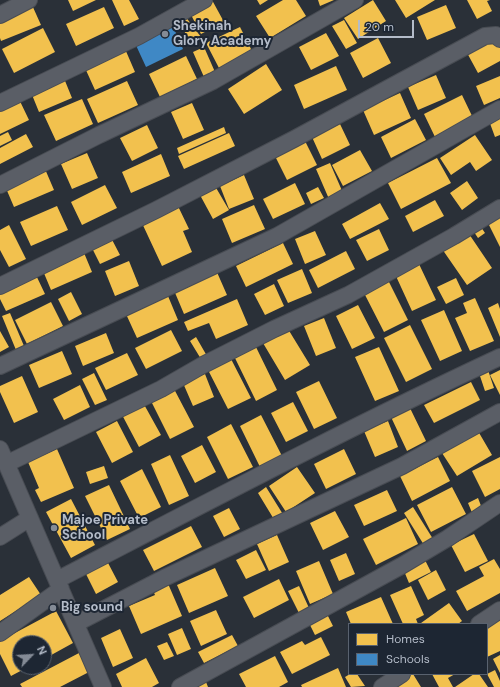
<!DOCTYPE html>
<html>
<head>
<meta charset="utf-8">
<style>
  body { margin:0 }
  #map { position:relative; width:500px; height:687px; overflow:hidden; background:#2a3038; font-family:"DM Sans",sans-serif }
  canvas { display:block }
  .legend { position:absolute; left:348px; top:623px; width:140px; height:52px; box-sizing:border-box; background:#1d2633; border:1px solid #59626f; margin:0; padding:5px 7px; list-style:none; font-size:12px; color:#b4bcc9 }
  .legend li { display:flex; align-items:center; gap:8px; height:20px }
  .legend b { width:20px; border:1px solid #59626f }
  .north { position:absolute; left:12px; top:635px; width:40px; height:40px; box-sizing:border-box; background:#1d2633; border:1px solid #59626f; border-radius:50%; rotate:65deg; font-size:11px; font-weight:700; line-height:16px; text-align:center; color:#b4bcc9 }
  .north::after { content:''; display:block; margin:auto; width:14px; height:18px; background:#848b96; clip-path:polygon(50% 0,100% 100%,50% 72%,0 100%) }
  .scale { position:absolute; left:358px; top:20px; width:56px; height:18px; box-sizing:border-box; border:2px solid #b4bcc9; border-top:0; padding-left:5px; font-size:12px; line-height:14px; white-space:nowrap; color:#b4bcc9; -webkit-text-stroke:3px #1d2633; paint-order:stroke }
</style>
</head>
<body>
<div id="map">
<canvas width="500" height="687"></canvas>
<ul class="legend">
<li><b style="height:11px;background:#f2c14e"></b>Homes</li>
<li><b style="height:11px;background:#3f88c5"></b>Schools</li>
</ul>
<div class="north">N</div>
<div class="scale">20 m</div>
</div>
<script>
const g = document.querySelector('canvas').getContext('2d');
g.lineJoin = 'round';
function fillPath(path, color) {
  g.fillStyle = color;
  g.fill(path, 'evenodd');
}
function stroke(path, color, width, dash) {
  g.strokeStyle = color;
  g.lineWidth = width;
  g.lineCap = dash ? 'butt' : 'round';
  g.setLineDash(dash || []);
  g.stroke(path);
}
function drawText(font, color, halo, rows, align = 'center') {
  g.font = font + ' "DM Sans",sans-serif';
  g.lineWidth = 4;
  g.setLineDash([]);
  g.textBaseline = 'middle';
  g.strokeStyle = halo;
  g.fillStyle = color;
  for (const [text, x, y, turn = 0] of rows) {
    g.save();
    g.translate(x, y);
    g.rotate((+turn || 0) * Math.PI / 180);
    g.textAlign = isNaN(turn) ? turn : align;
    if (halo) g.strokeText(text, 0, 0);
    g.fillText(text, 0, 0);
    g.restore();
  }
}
fillPath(new Path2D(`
  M68,0h28l-23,11z
  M112,0h17l10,19 -15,7z
  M212,0l12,22 -23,12 -12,-23z
  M257,0h11l-8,5z
  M283,0h13l10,16 -36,22 -14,-22z
  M318,0h16l-14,6z
  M373,0l13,21 -28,18 -14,-21z
  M395,0h40l-29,18z
  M467,0h23l-3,1 5,10 -15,8z
  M32,5l9,20 -40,16 -1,-3v-20z
  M446,5l10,23 -29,12 -10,-23z
  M104,7l10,21 -38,18 -10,-22z
  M185,16l16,21 -8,6 -16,-21z
  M344,20l13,23 -11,6 -14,-23z
  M240,27l12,24 -33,17 -13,-25z
  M43,28l12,24 -41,21 -12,-24z
  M326,33l13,23 -28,14 -12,-23z
  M496,35l4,8v18l-22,12 -12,-22z
  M378,38l13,25 -28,15 -13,-25z
  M122,42l13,30 -40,18 -10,-22z
  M204,47l11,25 -11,5 -11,-25z
  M186,56l11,23 -37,18 -11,-23z
  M266,64l16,26 -38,24 -16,-25z
  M336,66l11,24 -43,19 -10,-24z
  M61,71l11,27 -33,14 -11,-27z
  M436,75l10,23 -28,12 -10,-23z
  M500,76v22l-16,7 -8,-19z
  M127,81l11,24 -40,18 -11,-24z
  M400,93l11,25 -37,17 -11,-25z
  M17,95l12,25 -29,14v-31z
  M462,95l11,23 -38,19 -11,-23z
  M82,99l11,25 -37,17 -12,-26z
  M192,103l12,27 -21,9 -12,-27z
  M500,113v22l-5,2 -7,-19z
  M415,119l11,21 -35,18 -10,-21z
  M340,124l10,21 -28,14 -10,-22z
  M147,125l11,23 -26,13 -12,-23z
  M224,127l2,6 -47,21 -2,-6z
  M8,132l4,8 -12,6v-10z
  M229,133l6,13 -51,23 -6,-13z
  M26,134l7,13 -33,17v-16z
  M475,135l17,25 -16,11 -6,-9 -19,13 -11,-17z
  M304,139l13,26 -30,15 -13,-26z
  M360,150l12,21 -29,15 -11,-21z
  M87,153l11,25 -26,11 -11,-25z
  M161,154l9,22 -39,17 -9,-21z
  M437,158l14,25 -50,26 -13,-26z
  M330,163l13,30 -14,6 -13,-30z
  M45,169l9,21 -40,17 -9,-21z
  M244,175l10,24 -25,10 -9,-23z
  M467,181l11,17 -16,12 -12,-17z
  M295,183l10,21 -32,15 -10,-20z
  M105,185l12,23 -35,17 -11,-23z
  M215,186l14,24 -16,9 -13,-24z
  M318,187l6,11 -13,6 -5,-11z
  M435,200l9,16 -31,16 -8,-16z
  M380,203l9,16 -39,20 -8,-15z
  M177,204l12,25 -6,2 9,21 -30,14 -21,-45z
  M254,205l11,24 -33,14 -10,-24z
  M57,206l11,24 -37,16 -11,-24z
  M500,217v30l-12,-24z
  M477,221l8,12 -7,5 -8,-12z
  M9,225l17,34 -17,8 -9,-17v-20z
  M465,228l27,40 -25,17 -27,-39z
  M379,229l10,21 -22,11 -11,-21z
  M107,230l13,25 -20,9 -12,-24z
  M315,231l11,24 -21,9 -10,-25z
  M283,243l10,21 -47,23 -10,-21z
  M82,248l10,24 -41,18 -10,-24z
  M346,251l9,18 -37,19 -9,-18z
  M129,261l10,25 -24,10 -10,-25z
  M419,264l17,36 -24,11 -17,-37z
  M302,269l10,24 -24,10 -11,-23z
  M216,270l11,25 -43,19 -11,-26z
  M35,273l10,21 -39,17 -6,-12v-11z
  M387,278l21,42 -24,12 -21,-41z
  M456,278l8,17 -18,9 -9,-17z
  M274,284l10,22 -19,9 -11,-21z
  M71,292l11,22 -13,7 -11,-22z
  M168,296l10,24 -41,18 -11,-24z
  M475,298l19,43 -24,10 -15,-33 12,-5 -4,-10z
  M237,299l11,26 -32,14 -7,-16 -21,8 -4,-9z
  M51,302l12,24 -36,18 -12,-24z
  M498,303l2,6v28l-12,-29z
  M358,305l17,33 -23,11 -16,-33z
  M444,310l18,41 -22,10 -19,-41z
  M10,313l14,33 -8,4 -14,-34z
  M324,318l12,30 -20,8 -12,-30z
  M410,325l22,44 -26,13 -22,-44z
  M288,329l22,36 -25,15 -22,-37z
  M171,330l11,21 -36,18 -11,-21z
  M0,331l9,16 -9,5z
  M106,333l8,20 -31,13 -8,-20z
  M196,337l11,19 -6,3 -11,-18z
  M255,345l22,45 -21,11 -22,-45z
  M379,347l20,44 -24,10 -20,-44z
  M62,351l10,23 -33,14 -10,-23z
  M127,353l11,22 -32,15 -11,-22z
  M230,357l21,41 -23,11 -21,-41z
  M487,367l7,21 -9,3 -7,-21z
  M500,370v25l-10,-20z
  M94,373l13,27 -12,5 -13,-26z
  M205,374l9,23 -21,9 -10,-23z
  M22,376l16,36 -24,11 -14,-31v-6z
  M319,381l18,37 -23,11 -18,-37z
  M471,382l9,18 -46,23 -10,-18z
  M80,385l10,22 -26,13 -11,-21z
  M173,387l21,40 -24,12 -20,-40z
  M141,399l20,36 -22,12 -19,-36z
  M293,402l15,29 -22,11 -15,-29z
  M410,408l16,33 -19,10 -16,-34z
  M261,415l21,41 -22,11 -20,-41z
  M117,421l16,31 -21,11 -16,-31z
  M388,421l10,26 -23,10 -11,-26z
  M231,424l22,43 -25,12 -21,-42z
  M478,431l14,24 -35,21 -15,-23z
  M202,445l14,27 -21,11 -14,-27z
  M57,449l17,39 -33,14 -6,-12 4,-2 -11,-26z
  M344,449l12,25 -30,15 -12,-25z
  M170,455l19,41 -20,9 -18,-41z
  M438,457l12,24 -38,20 -12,-25z
  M500,457v32l-15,8 -13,-26z
  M104,466l4,12 -18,6 -4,-12z
  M297,467l18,26 -29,19 -17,-26z
  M142,469l19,38 -22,11 -19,-37z
  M109,485l21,44 -23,11 -22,-44z
  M266,487l18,29 -9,5 -17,-28z
  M452,487l14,27 -35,18 -14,-27z
  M387,490l10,21 -33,15 -10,-21z
  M478,498l5,13 -10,4 -5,-12z
  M71,499l24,46 -24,13 -25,-46z
  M413,507l20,32 -9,6 -20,-32z
  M229,508l11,21 -16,8 -11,-21z
  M335,511l14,26 -26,13 -13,-27z
  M406,518l12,26 -42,21 -13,-26z
  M191,526l11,21 -48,24 -11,-21z
  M474,534l14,27 -23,11 -14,-27z
  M277,535l12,27 -20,9 -12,-27z
  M256,550l10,20 -20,9 -10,-19z
  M346,553l9,21 -16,7 -9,-21z
  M494,559l6,10v24l-33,18 -11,-20 28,-15 -5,-9z
  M425,560l6,12 -22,11 -5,-12z
  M107,561l11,21 -22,12 -11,-22z
  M319,561l14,33 -23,10 -14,-33z
  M215,568l13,28 -39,17 -12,-28z
  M436,570l10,20 -18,10 -10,-20z
  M29,577l12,18 -41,26v-26z
  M166,579l16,37 -41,18 -12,-28 26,-11 -4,-9z
  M279,579l10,21 -35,18 -11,-21z
  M299,586l10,22 -10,5 -11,-22z
  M411,586l13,29 -8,4 2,5h-15l-13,-29z
  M381,597l12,27h-42l-5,-12z
  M449,603l13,18 -4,3h-36l-1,-1z
  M216,610l11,24 -26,12 -11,-25z
  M56,611l17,32 -29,16v-16h-24v24h8l-17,9 -11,-22v-13z
  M327,614l6,12 -18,9 -6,-12z
  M500,620v31l-13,6v-31z
  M182,628l9,21 -14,6 -9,-21z
  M120,629l13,29 -20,9 -12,-29z
  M232,635l6,11 -34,17 -6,-11z
  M321,637l9,18 -38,19 -12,-22 22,-11 3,4z
  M167,642l7,14 -10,4 -7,-14z
  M79,653l10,19 -29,15h-38l-2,-3z
  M500,655v18l-7,-14z
  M275,656l13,26 -9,5h-33l-7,-13z
  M146,658l13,25 -7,4h-30l-6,-13z
  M338,668l8,19h-44l-1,-2z
  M495,670l5,11v6h-6l-7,-13z
  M350,674h7l8,12 -14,1 -6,-10z
  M406,674h7l8,13h-30z
  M432,674h23l-7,4 5,9h-14z
  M474,674h5l9,13h-33z
  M206,682l2,5h-12z`), '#f2c14e');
fillPath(new Path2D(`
  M172,24l11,25 -37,18 -12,-26z`), '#3f88c5');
const street = new Path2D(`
  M0,15l29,-15
  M0,103l139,-67 65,-36
  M0,185l99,-50 114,-54 142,-81
  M0,286l156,-76 138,-71 191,-103 11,-1 4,4
  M0,366l277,-130 223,-127
  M0,449l103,238
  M6,464l155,-75 40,-23 73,-37 74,-34 106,-59 46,-28
  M0,537l30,-19
  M57,580c147,-76 293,-153 443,-223
  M77,623l87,-45 238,-112 98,-54
  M479,624l21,-14
  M0,633l61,-44
  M180,687l221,-121 47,-28 52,-35
  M382,687l20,-13`);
stroke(street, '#484c53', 18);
stroke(street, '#5a5e66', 16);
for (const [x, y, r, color] of [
  [165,34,4,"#848b96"],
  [54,528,4,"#848b96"],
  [53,608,4,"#848b96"]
]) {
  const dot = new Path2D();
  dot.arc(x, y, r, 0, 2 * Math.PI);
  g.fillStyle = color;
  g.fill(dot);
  stroke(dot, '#1d2633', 1.5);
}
drawText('bold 13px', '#b4bcc9', '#1d2633', [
  ["Shekinah",173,27],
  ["Glory Academy",173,42],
  ["Majoe Private",62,521],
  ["School",62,536],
  ["Big sound",61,608]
], 'left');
</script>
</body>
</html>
